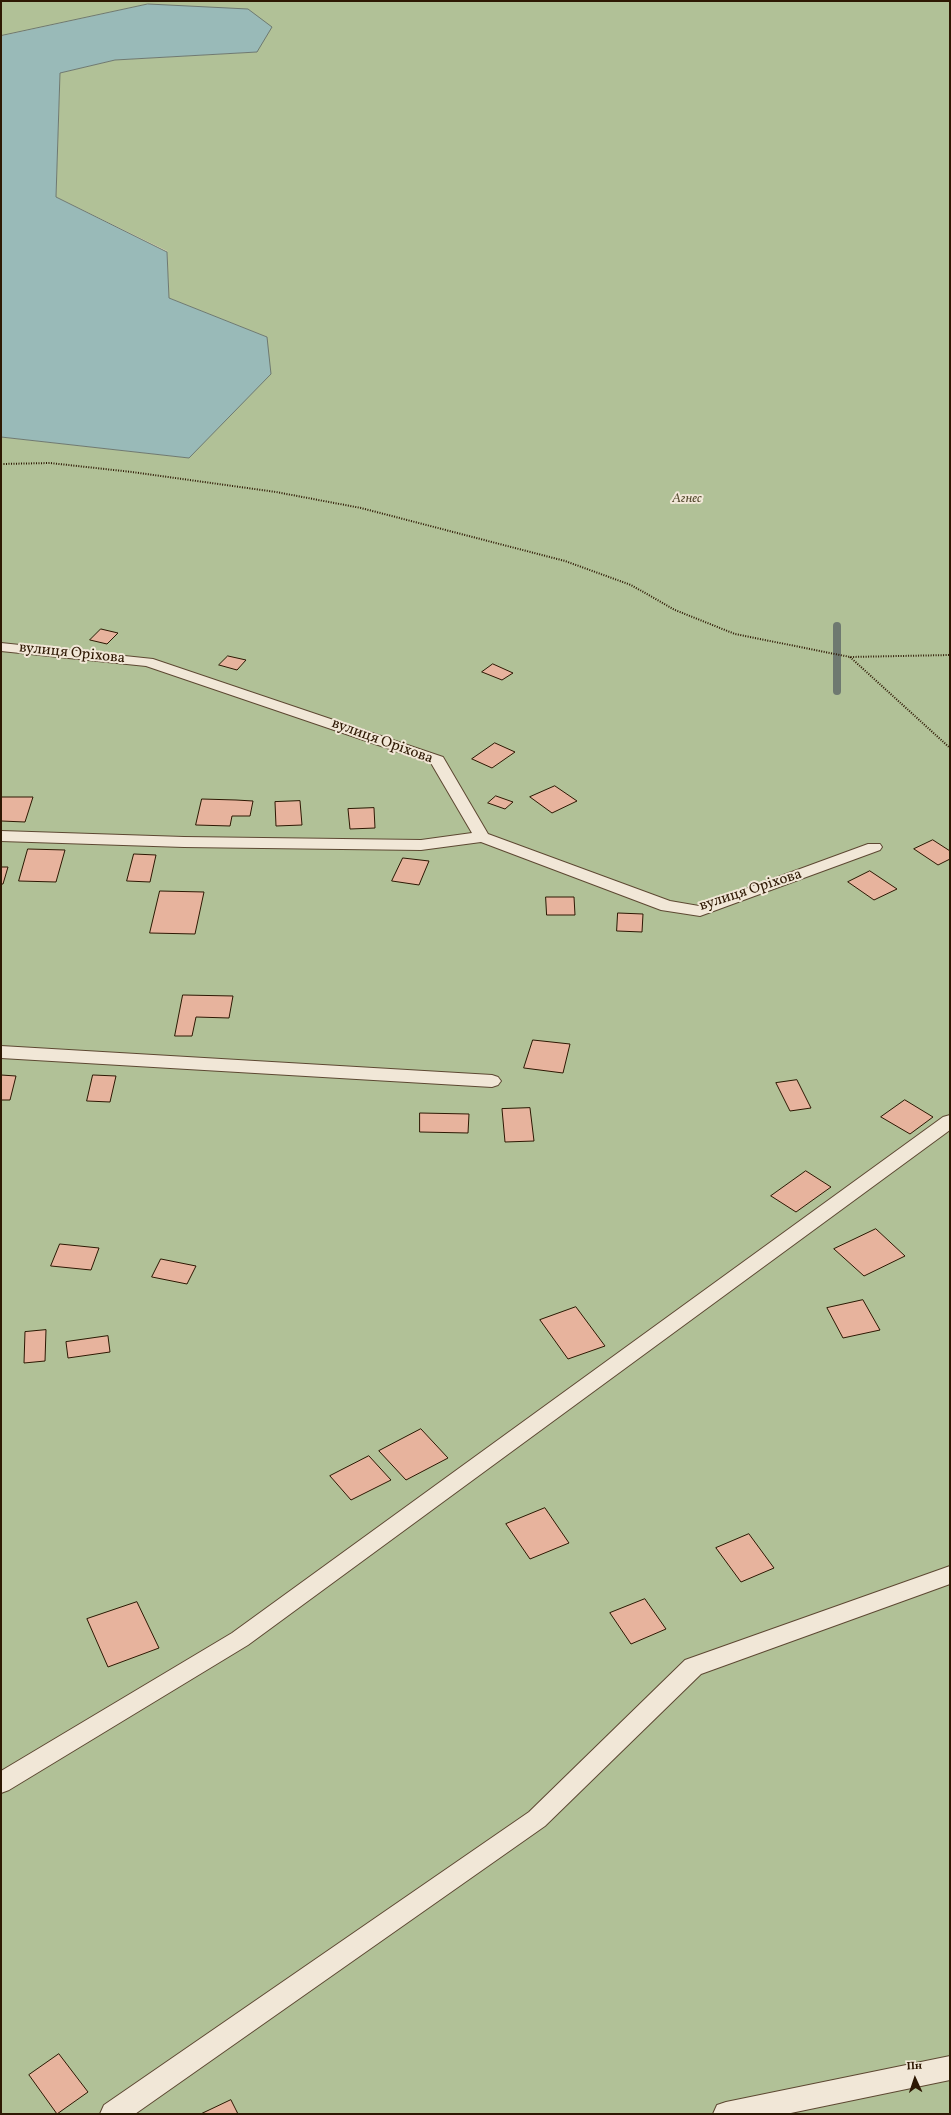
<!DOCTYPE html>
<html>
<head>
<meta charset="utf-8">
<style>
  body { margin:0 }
  #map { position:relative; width:951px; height:2115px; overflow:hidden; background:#eadac1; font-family:Vollkorn,serif }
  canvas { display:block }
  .frame { position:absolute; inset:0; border:2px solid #2e1803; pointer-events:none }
  .north { position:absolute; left:895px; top:2059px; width:40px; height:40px; -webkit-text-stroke:3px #f1e7d7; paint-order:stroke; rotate:357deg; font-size:11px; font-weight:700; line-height:16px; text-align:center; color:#2e1803 }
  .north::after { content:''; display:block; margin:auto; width:14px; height:18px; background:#2e1803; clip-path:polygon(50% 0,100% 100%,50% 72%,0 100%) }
</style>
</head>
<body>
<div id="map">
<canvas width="951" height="2115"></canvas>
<div class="frame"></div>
<div class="north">Пн</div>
</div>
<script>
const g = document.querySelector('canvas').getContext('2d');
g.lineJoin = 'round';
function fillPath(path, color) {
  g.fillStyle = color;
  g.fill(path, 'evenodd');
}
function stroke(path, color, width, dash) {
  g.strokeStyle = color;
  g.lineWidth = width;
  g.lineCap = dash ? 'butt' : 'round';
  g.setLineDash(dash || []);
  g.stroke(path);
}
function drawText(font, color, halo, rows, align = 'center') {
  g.font = font + ' Vollkorn,serif';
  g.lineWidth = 4;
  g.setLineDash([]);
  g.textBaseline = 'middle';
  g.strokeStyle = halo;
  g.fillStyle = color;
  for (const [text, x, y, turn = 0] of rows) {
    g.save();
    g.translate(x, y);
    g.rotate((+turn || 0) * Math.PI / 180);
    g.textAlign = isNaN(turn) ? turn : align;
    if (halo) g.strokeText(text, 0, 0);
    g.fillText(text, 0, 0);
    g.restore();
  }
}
fillPath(new Path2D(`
  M1,1h949v2113h-949v-1677l188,21 78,-121 -98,-39 -2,-47 -111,-54 4,-124 55,-13 142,-8 -109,-48 -147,32z`), '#b1c197');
const water = new Path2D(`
  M148,4l100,5 24,18 -15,25 -142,8 -55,13 -4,124 111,55 2,46 98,39 4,37 -82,84 -188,-21v-401z`);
fillPath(water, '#99bab8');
stroke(water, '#6e7970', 1);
stroke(new Path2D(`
  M837,626v65`), '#6e7970', 8);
const building = new Path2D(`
  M101,629l17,4 -11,11 -17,-4z
  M228,656l18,4 -9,10 -18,-5z
  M493,664l20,9 -11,7 -20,-8z
  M495,743l20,9 -23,16 -20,-9z
  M555,786l22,15 -25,12 -22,-16z
  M496,796l17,6 -8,7 -17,-6z
  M1,797h32l-8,25 -24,-1z
  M202,799l34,1 17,1 -3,15h-18l-2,10 -34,-1z
  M300,801l2,24 -26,1 -1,-24z
  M374,808l1,20 -25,1 -2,-20z
  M933,840l17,11v8l-12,6 -24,-16z
  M28,849l37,1 -9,32 -37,-1z
  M134,854l22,1 -6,27 -23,-1z
  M403,858l26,3 -10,24 -27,-4z
  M1,867h7l-5,17h-2z
  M870,871l27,18 -23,11 -26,-18z
  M160,891l44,1 -9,42 -45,-1z
  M546,897h28l1,18h-28z
  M618,913l25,1 -1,18 -25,-1z
  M183,995l50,1 -4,22 -33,-1 -4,19h-17z
  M533,1040l37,4 -7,29 -39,-5z
  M1,1075l15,1 -6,24h-9z
  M93,1075l23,1 -6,26 -23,-1z
  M797,1080l14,28 -21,3 -14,-28z
  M905,1100l28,17 -23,17 -29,-17z
  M530,1108l4,33 -29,1 -3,-33z
  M420,1113l49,1 -1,19 -48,-1z
  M806,1171l25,16 -35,25 -25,-16z
  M876,1229l29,27 -41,20 -30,-27z
  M60,1244l39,4 -8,22 -40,-4z
  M161,1259l35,7 -9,18 -35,-7z
  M863,1300l17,30 -37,8 -16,-30z
  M576,1307l29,39 -37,13 -28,-39z
  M46,1330l-1,31 -21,2 1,-31z
  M108,1336l2,16 -42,6 -2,-16z
  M421,1429l27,29 -42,22 -27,-29z
  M369,1456l22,24 -40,20 -21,-24z
  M545,1508l24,35 -39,16 -24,-35z
  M749,1534l25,34 -33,14 -25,-34z
  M645,1599l21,30 -35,15 -21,-31z
  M137,1602l22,46 -51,19 -21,-48z
  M59,2054l29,38 -31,22 -28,-39z
  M231,2100l7,14h-37z`);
fillPath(building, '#e7b39d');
stroke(building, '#2e1803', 1);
const service = new Path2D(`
  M1,643l152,16 290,98 45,77 182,67 29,5 169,-62h12l2,3 -2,3 -180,66 -39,-6 -180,-68 -60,8 -237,-3 -183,-6v-10l183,6 237,3 51,-7 -41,-70 -285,-97 -145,-15z
  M1,1046l491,29 6,2 3,4 -3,4 -6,2 -491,-29z
  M950,1115v15l-702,515 -239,145 -8,3v-22l231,-138 711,-516z
  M950,1566v18l-249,90 -156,152 -410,288h-35l4,-9 425,-293 156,-152z
  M950,2056v24l-164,34h-73l4,-9 9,-3z`);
stroke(service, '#5d4832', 2);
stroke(new Path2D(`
  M1,464l49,-1 82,9 144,20 85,16 204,53 66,24 44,25 60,24 115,23 100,-2
  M850,657l100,91`), '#2e1803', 2, [1, 1.5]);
fillPath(service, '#f1e7d7');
drawText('italic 13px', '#554b2f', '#f1e7d7', [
  ["Агнес",687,500]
]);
drawText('15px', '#2e1803', '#f1e7d7', [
  ["вулиця Оріхова",72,654,6],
  ["вулиця Оріхова",382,742,20],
  ["вулиця Оріхова",751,891,-18]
]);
</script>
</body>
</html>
